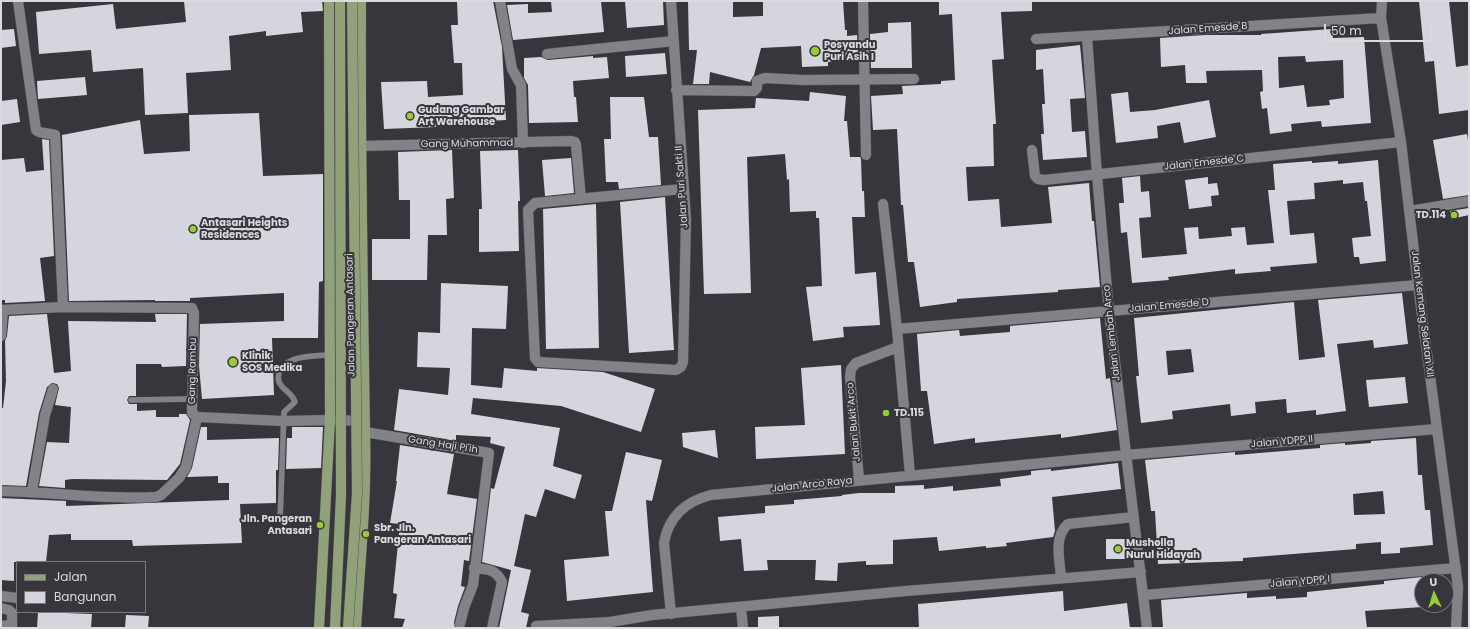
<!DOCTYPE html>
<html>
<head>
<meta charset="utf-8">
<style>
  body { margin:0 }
  #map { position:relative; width:1470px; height:629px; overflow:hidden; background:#36363c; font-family:Poppins,sans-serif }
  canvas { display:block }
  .frame { position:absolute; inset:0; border:2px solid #dadbde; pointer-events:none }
  .legend { position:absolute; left:16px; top:561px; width:130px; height:52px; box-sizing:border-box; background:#36363c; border:1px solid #78787d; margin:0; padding:5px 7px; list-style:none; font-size:12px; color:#dadbde }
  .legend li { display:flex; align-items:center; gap:8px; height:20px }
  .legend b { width:20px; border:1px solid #78787d }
  .north { position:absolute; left:1414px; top:573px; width:40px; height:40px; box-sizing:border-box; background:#36363c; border:1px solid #78787d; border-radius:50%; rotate:356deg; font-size:11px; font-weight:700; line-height:16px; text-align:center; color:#dadbde }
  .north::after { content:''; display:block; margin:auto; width:14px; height:18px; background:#9acb35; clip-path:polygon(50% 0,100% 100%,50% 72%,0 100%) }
  .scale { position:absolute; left:1324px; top:24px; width:108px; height:18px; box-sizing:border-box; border:2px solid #dadbde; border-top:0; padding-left:5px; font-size:12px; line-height:14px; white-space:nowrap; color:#dadbde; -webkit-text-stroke:3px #36363c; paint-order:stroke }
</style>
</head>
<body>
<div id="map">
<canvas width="1470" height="629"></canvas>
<div class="frame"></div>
<ul class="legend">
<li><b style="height:5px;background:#91a27a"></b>Jalan</li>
<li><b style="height:11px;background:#d5d6dd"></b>Bangunan</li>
</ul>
<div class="north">U</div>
<div class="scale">50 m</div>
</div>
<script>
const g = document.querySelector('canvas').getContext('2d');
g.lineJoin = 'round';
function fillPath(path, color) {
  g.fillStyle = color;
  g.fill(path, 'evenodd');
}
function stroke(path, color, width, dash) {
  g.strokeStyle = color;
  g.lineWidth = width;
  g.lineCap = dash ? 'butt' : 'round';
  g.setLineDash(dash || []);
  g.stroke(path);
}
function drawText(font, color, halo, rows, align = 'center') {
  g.font = font + ' Poppins,sans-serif';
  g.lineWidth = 4;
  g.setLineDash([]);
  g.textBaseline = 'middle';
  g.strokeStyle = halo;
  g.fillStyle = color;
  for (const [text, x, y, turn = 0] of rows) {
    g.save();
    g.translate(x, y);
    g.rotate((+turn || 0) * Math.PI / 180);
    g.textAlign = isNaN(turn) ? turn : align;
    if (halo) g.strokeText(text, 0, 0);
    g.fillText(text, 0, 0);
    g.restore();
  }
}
fillPath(new Path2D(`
  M184,1h138l1,10 -22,1 2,20 -37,4v-5l-37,5 2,34 -45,3 2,40 -43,2 -2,-47 -50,4 -2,-22 -52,4 -3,-42 77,-8 3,25 70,-7z
  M457,1h36l9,46 4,73 -70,4v3l-52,2 -3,-47 46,-1 1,16 35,-2 -1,-32h-8l-3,-38h7z
  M551,1h50l3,31 -91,8 -6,-35 21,-1v9l24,-1z
  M625,1h38l1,24 -37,3z
  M688,1h45v16l30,-1v-15h80l2,29h2v6l10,-1 1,25 -30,2v4l-26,1 -1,-21 -40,2 -7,27 -4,7 -40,-10 -1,12h-16l4,-34h-8z
  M939,1h93v10l-31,1 3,47 -12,1 4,64h-3l1,42 -28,1 2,34 31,-2 2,28 51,-4 -4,-36 41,-4 3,38h2l6,66 -42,3v2l-101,7v3l-37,5 -6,-45h-6l-5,-57h-2l-4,-76 -24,1 -2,-34 32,-2 -1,-8 39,-2v-3l14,-1 -3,-66 -13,1z
  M1419,1h30l7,66 13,-2v45l-30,4 -5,-53 -9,1z
  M911,22l1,46h-41l-1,-34 18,-2v-9z
  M14,29l2,17 -15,2v-18z
  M1332,29l1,9 31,-1 7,86 -49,4 -1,-6 -30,3 1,7 -22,3 -3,-26 -5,1 -2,-17 3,-1 -1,-21 -56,1 1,12h-21l-1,-18 -24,2 -1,-29 45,-3h56v-1zM1305,56l1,6 37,-2 1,38 -15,2 1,5 -23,2 -3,-22 -25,3 -1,-31z
  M1080,45l5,53 -15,1 2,33 13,-1 2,26 -44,3 -2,-26h3l-2,-30h3l-2,-35 -7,1v-20z
  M665,53l2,21 -41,3 -1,-21z
  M593,56v2l14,-1 2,21 -36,3 1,16h2l2,25 -49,1 -1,-38 -4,-7v-20l17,-1 7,3z
  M85,77l2,18 -49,4 -1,-18z
  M810,92l36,4 -2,25h3l3,36h10l1,2 1,32h2l1,26h-13l3,57 21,-2 4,53 -37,2 1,10 -31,4 -7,-54 16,-1 -3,-68h-3v-7l-26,1 -1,-33 -2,1 -2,-26 -38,3 4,136 -47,1 -6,-184 57,-2 1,-10 53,3z
  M1128,92l2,20 25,-2 54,-10 7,37 -32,6 -4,-21 -23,4 1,12 -42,5 -5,-49z
  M610,97h34l5,40h9l3,48 -42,4 -1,-7h-12l-2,-43h7z
  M17,99l3,23 -19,3v-24z
  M259,113l4,63 60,-2v107l-4,1 -1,56h-46l2,57 -72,4 -3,-33 1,-42 84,-3v-28l-94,5v3h-35v-1l-86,1 -7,-166 78,-15 4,34 46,-3 -1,-36z
  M1467,134l2,12v49l-26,4 -10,-59z
  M42,139l7,1 5,116 -14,2 5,43 -40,2v-3h-3l-1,-13v-127l23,-2 2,14 18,-2z
  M452,150l2,48 -8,1 1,36h-19l-1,45h-55v-41h38v-39h-11l-1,-48z
  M518,150l2,51h-2l1,50 -40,1v-43h3l-2,-58z
  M571,158l3,35 -29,3 -3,-36z
  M1378,160l8,101 -26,3 -1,-7h-5l-2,-19 19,-2 -4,-35h-2l-2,-19 -20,2v-4l-29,3 1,16 -28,2 3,34 24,-2 3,30 -47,4 1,4 -36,3v-5l-67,8 1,3 -37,3 -5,-51 -6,1 -2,-30h5l-2,-25 18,-2 1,16 8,-1 2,26 -12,1 3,40 45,-4 -3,-26 14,-1 1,12 33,-3 -1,-8 14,-1 2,18 27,-2 -6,-53h7l-2,-26 39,-3v2l26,-2v3z
  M1208,177v7l9,-1 2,12 -8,1 1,10 -23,3 -4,-29z
  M665,197l9,153 -45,3 -9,-151z
  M596,204l3,144 -53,1 -3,-140z
  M1469,208v7l-18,4 -1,-8z
  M441,283l67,3 -2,43 -34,-1 -1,57 31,3 2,-20 33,3v-3l66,4 52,17 -14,43 -80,-26 -88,-8 -2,16 89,14 -7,38 29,9 -7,24 -30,-10 -9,28 -11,-3 -11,52 17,4 -10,42 8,2 -3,14h-27l12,-58 -29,-8 9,-74 3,1 11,-42 -15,-4 1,-6 -35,-2v6l-62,-11 5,-41 49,6 2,-27 -33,-1 1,-35 22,1z
  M1402,293l6,51 -34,4 -1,-8 -36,4 9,67 -30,4v-5l-29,3 -1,-14 -31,3 1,11 -25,3 -1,-12 -58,7 1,8 -32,4 -5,-47h3l-5,-58 160,-16 5,58 26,-3 -7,-57zM1191,349l3,23 -26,3 -2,-24z
  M47,314l7,59 17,-2 -3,-50 88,1 -1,-8h32l-1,52 -24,1 -1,-3h-25v32h-7l-2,4 2,4h8v7l19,-1v7h23v-3h7l4,6 -10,44 -13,16 -95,-1 -7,1v8l-26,-2 8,-44 22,1 2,-36 -16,-2 4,-17 -2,-4 -5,-1 -5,4 -8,26 -13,73 -25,-1v-77h2l3,-27 -1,-40 2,-5 2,-20z
  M1100,318l6,61 4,-1 7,52 -56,8v-4l-86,9v-5l-41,6 -7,-53h-6l-4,-57 42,-4 1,6 50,-4v-6z
  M841,365l4,89 -89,5 -1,-32 50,-2 -4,-57z
  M1405,377l3,26 -39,4 -3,-27z
  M201,427h6v13l72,-2 -1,32h-2v33l-36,1 2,39 -109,3 -1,-6h-61v-6l-22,1 -3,27h-32v19l-13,-1v-82l65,3v5l163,-6v-17h-11v-7l-31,1 5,-9z
  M292,427h31l-2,41 -35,1 1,-31h5z
  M715,430l3,28 -35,-11 -1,-14z
  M1416,438l2,37h4l3,35h5l3,35 -33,3v5l-19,1v-12l-25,2v5l-113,9v3l-85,3 -3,-53h-4l-6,-51 90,-8v3l85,-7v-3l25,-2v2l26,-2v-2zM1383,491l2,23 -31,1 -1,-21z
  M400,445l54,9 -7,40 30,5 -8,62 -5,-1 -3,26 4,1 -7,19 -4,16 1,6h-53l3,-9 -11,-1 3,-24 -4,-1 7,-69 -10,-1 7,-42h-1z
  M626,452l36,8 -10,41 -6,-1 7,92 -86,9 -3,-41 45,-4 -4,-45h7z
  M1118,463l3,26 -69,8 3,34 -2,6 -47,6 1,3 -21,2v-2l-47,5 -2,-14 -44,3v24l-27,1v-4l-28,2 -1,18 -22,-1 1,-20h-49l1,10 -24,1 -3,-32 -21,2 -2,-24 47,-4v-7l29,-2v-4l48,-4v-1l17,-2h36v-7l29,-1v4l29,-3v5l48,-5 -1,-7 31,-4v-4l20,-2v2z
  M1106,539h24v20h-24z
  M1422,577v30l-57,4 2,17h-204l-2,-28 86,-7v5l29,-2v3l31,-2v-5l77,-8v-3z
  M1063,591l1,20 63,-8 3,25h-211l-1,-24z
  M38,612l54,2 -1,14h-54z
  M126,615l23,1 -1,12h-23z
  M779,616v12h-21v-11z`), '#d5d6dd');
const service = new Path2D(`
  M131,400l61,-1
  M280,521l4,-109 11,-10c-3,-10 -12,-11 -16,-20 -1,-3 -1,-6 0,-9 6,-18 35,-17 51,-18`);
const minor = new Path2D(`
  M18,1l18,129 3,2 16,3 8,172
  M500,1l12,68 9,16 2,58
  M671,1l15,218 -3,143 -2,5 -5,3 -138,-8 -3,-4 -7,-148 7,-7 148,-14
  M863,1l3,154
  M1382,1l-1,17 20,124 17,143 40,302 -2,41
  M1087,37l10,138 12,137 38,316
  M1036,39l345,-21
  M547,54l127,-13
  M676,90l78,1 3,-3v-7l8,-3 38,2 111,-1
  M361,146l209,-5 5,1 1,3 5,54
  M1032,150l3,26 3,3 6,1 357,-38
  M883,204l14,125 13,146
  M1410,211l59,-10
  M1,310l62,-3 129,1 2,5 -2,100 5,4 86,4 47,-1 35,1
  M897,329l521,-44
  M1,336l2,-26
  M365,432l124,21 -16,132 -9,23 -4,16
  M859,480l-9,-103 1,-8 5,-6 42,-16
  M1,491c52,1 103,9 155,6l5,-2 18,-17 7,-11 11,-50
  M32,491l13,-76 8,-26
  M474,568c13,1 22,1 28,14l-10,46
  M1061,578c-1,-18 -8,-41 7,-54l66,-7
  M1144,595l312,-27
  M1,596l16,2
  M1,608l8,2 3,3v15
  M741,608l2,20
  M671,614l-7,-71c4,-26 22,-42 47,-48l415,-40 311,-26
  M1,626l11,-1
  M536,626l74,-4 42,-7 254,-24 235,-19`);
const primary = new Path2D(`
  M319,628l11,-208 -1,-419
  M356,628c4,-65 11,-130 9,-195 -2,-144 -5,-288 -4,-432`);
stroke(service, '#525357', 6);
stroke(minor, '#525357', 11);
stroke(primary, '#525357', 11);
stroke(service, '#828389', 5.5);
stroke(minor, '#828389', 10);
stroke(primary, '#91a27a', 10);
const primaryBridge = new Path2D(`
  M335,628l6,-133 -1,-494
  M348,628l9,-135 -5,-492`);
stroke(primaryBridge, '#525357', 11, []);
stroke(primaryBridge, '#91a27a', 10);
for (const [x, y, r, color] of [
  [815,51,5,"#9acb35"],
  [410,116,4,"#9acb35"],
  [1454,215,4,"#9acb35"],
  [193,229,4,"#9acb35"],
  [233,362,5,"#9acb35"],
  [886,413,4,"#9acb35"],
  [320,525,4,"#9acb35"],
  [366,534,4,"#9acb35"],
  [1118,549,4,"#9acb35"]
]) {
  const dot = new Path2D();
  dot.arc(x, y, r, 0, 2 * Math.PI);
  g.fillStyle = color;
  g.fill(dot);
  stroke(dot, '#36363c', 1.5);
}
drawText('10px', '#dadbde', '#36363c', [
  ["Jalan Emesde B",1208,29,-4],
  ["Gang Muhammad",467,144,-1],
  ["Jalan Emesde C",1204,163,-6],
  ["Jalan Puri Sakti II",682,187,-94],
  ["Jalan Emesde D",1169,306,-5],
  ["Jalan Kemang Selatan XII",1422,314,83],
  ["Jalan Pangeran Antasari",351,315,-91],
  ["Jalan Lembah Arco",1112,333,-96],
  ["Gang Rambu",193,371,-89],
  ["Jalan Bukit Arco",854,422,-95],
  ["Jalan YDPP II",1282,442,-5],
  ["Gang Haji Pi'ih",443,445,9],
  ["Jalan Arco Raya",812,485,-6],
  ["Jalan YDPP I",1300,582,-5]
]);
drawText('bold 10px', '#dadbde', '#36363c', [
  ["Posyandu",824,45],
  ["Puri Asih I",824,57],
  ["Gudang Gambar",418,110],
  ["Art Warehouse",418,122],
  ["TD.114",1446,215,"right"],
  ["Antasari Heights",201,223],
  ["Residences",201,235],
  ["Klinik",242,356],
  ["SOS Medika",242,368],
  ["TD.115",894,413],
  ["Jln. Pangeran",312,519,"right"],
  ["Antasari",312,531,"right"],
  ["Sbr. Jln.",374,528],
  ["Pangeran Antasari",374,540],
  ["Musholla",1126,543],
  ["Nurul Hidayah",1126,555]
], 'left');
</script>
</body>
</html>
